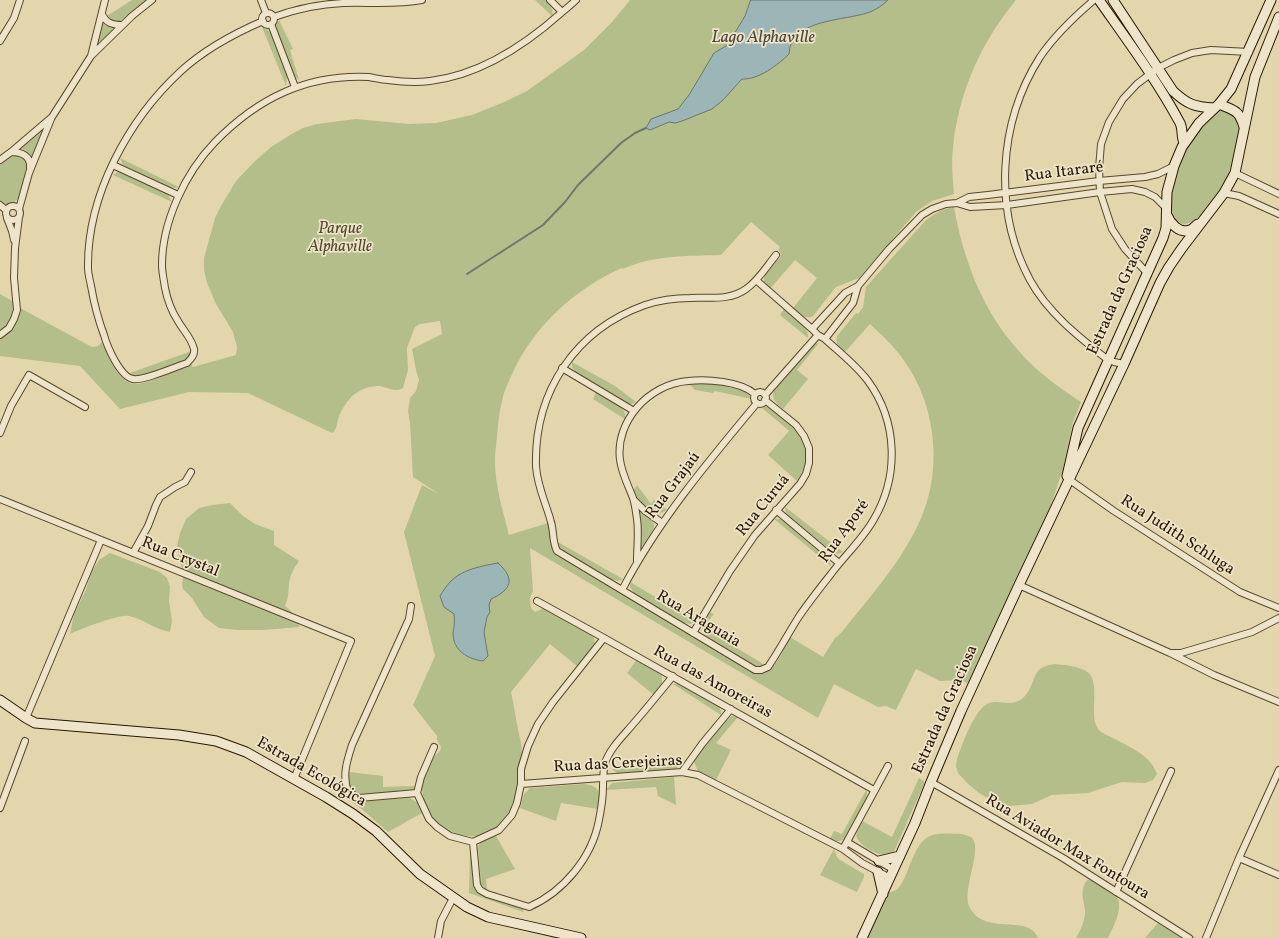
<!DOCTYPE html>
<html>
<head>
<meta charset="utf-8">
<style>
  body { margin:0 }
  canvas { display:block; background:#e3d6ad }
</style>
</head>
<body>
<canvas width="1279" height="938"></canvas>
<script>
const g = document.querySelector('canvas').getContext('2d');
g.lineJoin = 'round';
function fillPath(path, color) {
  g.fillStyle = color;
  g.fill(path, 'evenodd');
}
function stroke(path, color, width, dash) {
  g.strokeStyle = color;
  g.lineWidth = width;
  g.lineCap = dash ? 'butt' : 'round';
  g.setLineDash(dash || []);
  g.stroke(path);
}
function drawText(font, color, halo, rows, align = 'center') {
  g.font = font + ' Vollkorn,serif';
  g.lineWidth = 3.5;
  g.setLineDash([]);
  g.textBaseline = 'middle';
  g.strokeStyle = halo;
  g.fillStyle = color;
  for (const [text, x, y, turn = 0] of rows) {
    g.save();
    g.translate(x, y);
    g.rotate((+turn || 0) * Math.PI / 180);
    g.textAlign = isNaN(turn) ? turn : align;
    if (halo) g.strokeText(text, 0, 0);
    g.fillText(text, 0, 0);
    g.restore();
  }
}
fillPath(new Path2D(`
  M132,0h14l-23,19 -4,3 -6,-1 -6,-5z
  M535,0h10c5,5 9,9 7,16z
  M630,0h386c-35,42 -58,94 -63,148 -2,15 0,31 1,46l-22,7 -16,11 -57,66 -23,9 -23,29c-9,4 -14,-3 -20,-8l24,-30 -22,-18 -25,29 -6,-6c-1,-12 8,-18 16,-25l1,-5 -3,-3 2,-3 -29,-25 -30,33c-33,1 -68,0 -98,14l-1,-1c-47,21 -87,57 -109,104 -4,9 -9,19 -11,29 -3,11 -4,24 -5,36 -1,8 -2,16 -2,24 0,25 8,50 14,74l39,-12c4,11 0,24 9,33l196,116c21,6 29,-20 37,-35l33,20 12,-19 6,-5c27,-34 57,-67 76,-106 26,-51 21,-118 -12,-165 -10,-15 -22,-26 -35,-38l-26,29c-5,-6 -9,-9 -7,-17l19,-23 2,1 5,-7 3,-20 59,-66c9,-7 17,-12 29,-14 9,51 28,103 64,143 18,21 40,37 63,52l-8,20 -10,47 -14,42 -80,173 -9,-4 -20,1 -24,-12 -20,41 -10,-4 -8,1 -44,-23 -16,34 -288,-170 3,43 -3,7 1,10 4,4 9,-4 46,25 4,5 1,7 -17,22 -28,-23 -39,48c3,14 5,28 8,42 1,5 3,12 3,18 0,5 -2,10 -3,15 -2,14 -1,31 -8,44 -25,45 -88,26 -89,-25 0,-9 5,-20 11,-28 3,-4 8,-6 8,-11l-4,-7v-4l-24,-31 22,-49 -31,-124 18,-47 17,9 -26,-17 -3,-54 -2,-12 2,-13 6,-7 3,-11 -3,-10 -4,-21 30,-15 -2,-13 -20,3 -5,3 -8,21 1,22 -5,18c-7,5 -16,-1 -24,-2 -7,0 -15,2 -21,6 -9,5 -15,15 -19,24 -2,6 -2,14 -7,17l-84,-40 -59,-1 -69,17 -40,-43 -80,-10v-17c11,-8 17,-17 20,-31l72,39 6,-1 4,-4c5,12 15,36 28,41 12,5 48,-14 61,-19l2,3 43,-12 1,-8 -4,-15 -17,-28 -9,-21 -3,-13v-12l11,-40 6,-12 15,-25 19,-20 16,-14 19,-12 13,-7 14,-4 39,-5 53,5 27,-1 36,-8 32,-13 23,-11 57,-41 28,-28z
  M279,20l14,29 -3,1 9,30 -5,-4 -18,-45v-6z
  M103,22l5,5 6,2 -19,20z
  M262,27l5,2 4,4 16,44 -1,9z
  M1228,109l8,4c1,5 4,10 4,15 1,16 -10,43 -17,58 -8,16 -44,63 -52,21 -4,-23 20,-75 38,-90 6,-6 12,-7 19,-8z
  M45,125l-13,32h-1l-10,-9z
  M17,155l8,4 2,4v5l-9,31 -6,5 -8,1 -4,-3v-38l11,-8z
  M120,158l59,29 -5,1 -5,-1 -46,-22z
  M118,172l9,2 41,20 4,8 -59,-27z
  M0,294l14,8c0,11 -4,22 -14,29z
  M784,309c9,8 26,17 24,29l-28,-23z
  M819,343l-22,27 11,9 -25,30c-7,-6 -12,-10 -9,-19l40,-46z
  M192,351l-2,5 -5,4 -32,12 -17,5 -9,-3z
  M572,362l43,24 21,16 -5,2 -4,-1 -51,-30 -4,-6z
  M710,383c13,2 36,3 42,16l-37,-8 -2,2 -18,-3 -6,-6z
  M596,392c10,6 32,13 29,27l-32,-20z
  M764,406l5,1c26,20 52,38 28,74l-29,-26 21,-24 -28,-24z
  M637,485l14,19 3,-4 13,10 -8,4c-12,0 -20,-14 -26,-23z
  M230,503l13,13 12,8 19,7v14l25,16c-5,7 -9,14 -10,23 -1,10 0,12 -4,22l7,6 8,15 -37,3h-26l-18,-2 -15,-11 -12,-19 -9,-9 -1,-5 2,-12 -4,-9 -3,-17 3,-13 6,-14 13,-11 13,-3z
  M637,506c8,12 24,13 14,29 -3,4 -5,9 -9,13l-2,-2z
  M785,507l58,45 -5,2 -7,-3 -42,-35 -3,-3z
  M774,519h7l4,3 43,35 3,9z
  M556,541l67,38 -5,2 -8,-2 -50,-30z
  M110,553l50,19 7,6 3,9 -1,13 3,21 -2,11c-16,-3 -27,-13 -41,-16 -10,-2 -48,13 -59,18l4,-20 12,-24 5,-17 8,-13z
  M630,582l66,39 -6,3 -9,-2 -47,-29 -4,-6z
  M709,612l5,2 -6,7 -3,8 60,36 -6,2 -6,-2 -48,-30c-6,-9 -1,-15 4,-23z
  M637,659l23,13 2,5v7l-8,11 -27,-22z
  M1055,664c10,1 22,2 31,7 15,9 4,39 10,54 1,3 3,5 5,7 18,10 50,21 56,42l-4,6 -8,3 -23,-1 -34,11 -36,2 -20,9 -22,2 -14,-3 -17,-10 -12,-10 -9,-10 -2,-7 1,-7c5,-14 17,-50 32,-56 11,-4 25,5 35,-6 14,-15 5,-30 31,-33z
  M679,683l40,23 2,5v4l-48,-31z
  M732,716l6,1 -22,26 15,7 -15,30 -18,-9 -4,-9 3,-6 28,-35z
  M683,763l-9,7 -56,4 -6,-5 42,-2z
  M349,772l34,4v11l33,-1 -3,3 -5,2 -50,3 -6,-3 -4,-6z
  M674,777l2,28 -18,-9 -2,-9 -50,3 6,-7z
  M919,778l6,4 -32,72c-3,1 -6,2 -10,1 -9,-2 -25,-10 -27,-20l6,-14 30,16z
  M584,784c18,2 16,10 14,25l-37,-6 -5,18 -36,-13 4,-14 6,-6z
  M344,789l1,3 16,8 49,-2 8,5 4,10 -34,19 -24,-21 -26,-19z
  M866,790l1,3v6l-21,39c-5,4 -10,4 -16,1l4,-8 8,3z
  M962,834c3,1 7,2 9,3 13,10 -9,51 -2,69 15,32 59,6 69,32h-175l22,-46c3,0 6,0 9,-1 14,-5 16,-44 34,-54 9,-5 24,-3 34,-3z
  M496,836l19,33 -29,10 1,11 -6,-6 -3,-38 4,-5z
  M470,848l2,7 3,31 10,10 39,13 -1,3 -54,-19z
  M834,849l3,8 3,3 24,14v3l-7,15 -37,-17z
  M1092,879c7,4 16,8 22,14 12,12 0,32 -6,45h-32c5,-9 9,-17 9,-27 -1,-12 -6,-19 2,-31z
  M1162,922c13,1 23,9 34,16h-51l12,-14z`), '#b4be8a');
const water = new Path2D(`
  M751,0h137c-5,5 -11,9 -18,12 -23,9 -80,6 -81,42 -11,11 -31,26 -47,25l-20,22 -10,8 -30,12 -7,2 -6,-1 -19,8 -4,-2 5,-9 27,-10 11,-14 25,-42 12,-7 7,-10 12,-20z
  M498,563c18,16 13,27 -7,36l-2,6 1,7 -3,5 -3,15 4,24 -5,5c-15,-2 -30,-10 -30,-28 1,-6 2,-12 1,-19l-10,-7 -4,-11c3,-5 7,-11 11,-15 12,-12 31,-15 47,-18z`);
fillPath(water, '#9cb6b7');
stroke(water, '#6e766e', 1);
stroke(new Path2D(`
  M467,274l76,-49 22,-23 13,-17 43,-42 14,-10 11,-5`), '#6e766e', 2);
const street = new Path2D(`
  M261,0l5,13
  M550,0l12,12
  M1094,0c-20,17 -39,35 -54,57 -42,66 -47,154 -10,223 18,33 49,57 78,80l6,2 10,2
  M262 19a6 6 0 1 1 12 0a6 6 0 1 1-12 0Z
  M102,14c4,9 10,11 20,11
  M274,17c22,-8 45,-13 69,-14 26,-1 53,2 79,-3
  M263,21c-30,13 -58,28 -82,50 -53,49 -94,124 -93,197 0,6 2,12 3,18 3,17 7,33 13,49 3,11 16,42 29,44 11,2 42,-12 54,-16 4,-4 8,-8 7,-14 -2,-10 -11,-19 -16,-28 -6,-9 -11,-23 -13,-33 -1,-8 -3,-15 -3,-23 0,-43 23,-92 53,-123 43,-44 92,-68 154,-65 6,1 13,3 19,3 14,2 28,3 42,1 50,-6 94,-35 131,-68 5,-4 10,-8 15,-13
  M271,24l24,63
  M0,41l14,-23 6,-18
  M91,56l41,-40 20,-16
  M11,152c11,0 20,4 19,16
  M0,160l11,-8 41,-35 39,-61 14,-56
  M113,165l65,30
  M1235,173l44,21
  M1224,193l15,3 40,18
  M957,203l12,-6 19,-2 111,-14 46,-4 13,-3 16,-8
  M0,205l6,5
  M6 213a7 7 0 1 1 14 0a7 7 0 1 1-14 0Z
  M19,209l10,-36 22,-54
  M7,218l5,13 2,9
  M1148,274l-23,-25 -13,-20 -12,-37 -1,-24 2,-24 8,-22 14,-23 14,-15 21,-16 16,-8 18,-7 19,-3 38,2
  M756,280l56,49 6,6 7,4c14,13 31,26 43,42 30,41 31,95 6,138 -11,20 -29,36 -43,55 -11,14 -23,29 -33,44 -10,16 -19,33 -30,49l-7,3h-6l-198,-119c-5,-10 -3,-19 -6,-29 -5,-19 -14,-36 -15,-56 -2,-74 39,-136 109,-161 15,-5 30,-7 45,-7 18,-1 40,3 56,-9 12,-8 21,-23 30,-34
  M812,329l33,-36 13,-7 31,-37 33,-34 10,-6 14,-5 11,-1 13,4 37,-2 93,-13 32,-3 13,3 10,5 11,11
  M0,335l9,-7 5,-9 3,-9 -3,-32 1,-30 4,-31
  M825,339l28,-36 5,-17
  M562,368l72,43
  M754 398a6 6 0 1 1 12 0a6 6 0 1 1-12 0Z
  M765,395l53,-60
  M0,433l11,-27 18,-31 56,32
  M1067,478l47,33 126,81 39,16
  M0,499l351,142 -57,138
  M634,500l10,10 18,13
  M776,510l63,53
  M133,553l15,-27 8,-21 4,-8 15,-10 10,-5 6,-10
  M637,561c0,-13 2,-29 0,-42 -1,-7 -2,-15 -4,-21 -5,-13 -11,-24 -13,-38 -5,-39 29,-76 68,-79 19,-2 52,0 67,13
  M1019,585l151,68 44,22 65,27
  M622,590c36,-69 85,-127 135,-187
  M537,601l67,37 270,152
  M411,606l-2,13 -57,126c-5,16 -10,30 -4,47l11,6 58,-5 12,26 8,8 13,9 23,6 26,-12 13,-15 5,-12 4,-19v-15l7,-23 10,-22 15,-22 51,-64
  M693,633l37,-62 25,-36 45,-51 6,-10 3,-11v-15l-5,-12 -8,-11 -31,-25
  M1170,653h11l71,-21 27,-14
  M26,718l75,-178
  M682,772l20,-28 29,-35
  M931,782l132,76 126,80
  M521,784l161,-12 16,3 145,74 19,14 28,15
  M417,793l4,-16 13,-30
  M0,808l25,-67
  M473,842l4,43 3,5 7,4 42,13c34,-15 63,-49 70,-87 2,-10 4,-23 4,-33 0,-8 0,-16 2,-24 5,-15 19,-28 29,-40 13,-15 26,-31 39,-47
  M847,842l47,28
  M843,849l45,-83
  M1239,858l40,17
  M1116,892l55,-121
  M438,938l3,-17 12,-23
  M1206,938l33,-80 40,-88`);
const secondary = new Path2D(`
  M1099,0c28,40 58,80 81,123 3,6 1,13 4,20
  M1113,0l60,91c14,13 21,16 41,17
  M1219,104c16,7 20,6 25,23
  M1167,215c3,8 12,19 23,15 3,-1 6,-5 8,-6
  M1067,476l11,-48 85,-190 3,-10 1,-36 3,-11 4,-15 8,-19 17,-24 20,-19 12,-15 40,-89
  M0,700l26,18 9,5 144,12 37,6 30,11 80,45 27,17 23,17 44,43 47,33 21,10 93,21
  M879,861l21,-5
  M878,872l5,22
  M862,938l53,-115 16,-41 30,-71 58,-126 105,-221 36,-81 9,-16 13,-19 42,-55 11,-20 20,-96 24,-60`);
stroke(street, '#58472c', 8);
stroke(secondary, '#2a1701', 11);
stroke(street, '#ede4ca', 6);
stroke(secondary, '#ede4ca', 9);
drawText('16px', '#2a1701', '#ede4ca', [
  ["Rua Itararé",1064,173,-7],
  ["Estrada da Graciosa",1121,291,-66],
  ["Rua Grajaú",674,486,-53],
  ["Rua Curuá",764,506,-51],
  ["Rua Aporé",845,532,-54],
  ["Rua Judith Schluga",1177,536,33],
  ["Rua Crystal",180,558,22],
  ["Rua Araguaia",698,620,31],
  ["Rua das Amoreiras",712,683,29],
  ["Estrada da Graciosa",946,710,-66],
  ["Rua das Cerejeiras",618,765,-3],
  ["Estrada Ecológica",311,773,30],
  ["Rua Aviador Max Fontoura",1067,848,31]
]);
drawText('italic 16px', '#53492a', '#ede4ca', [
  ["Parque",340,230],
  ["Alphaville",340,248]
]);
drawText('italic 17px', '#4c4738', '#ede4ca', [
  ["Lago Alphaville",763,39]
]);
</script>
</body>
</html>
